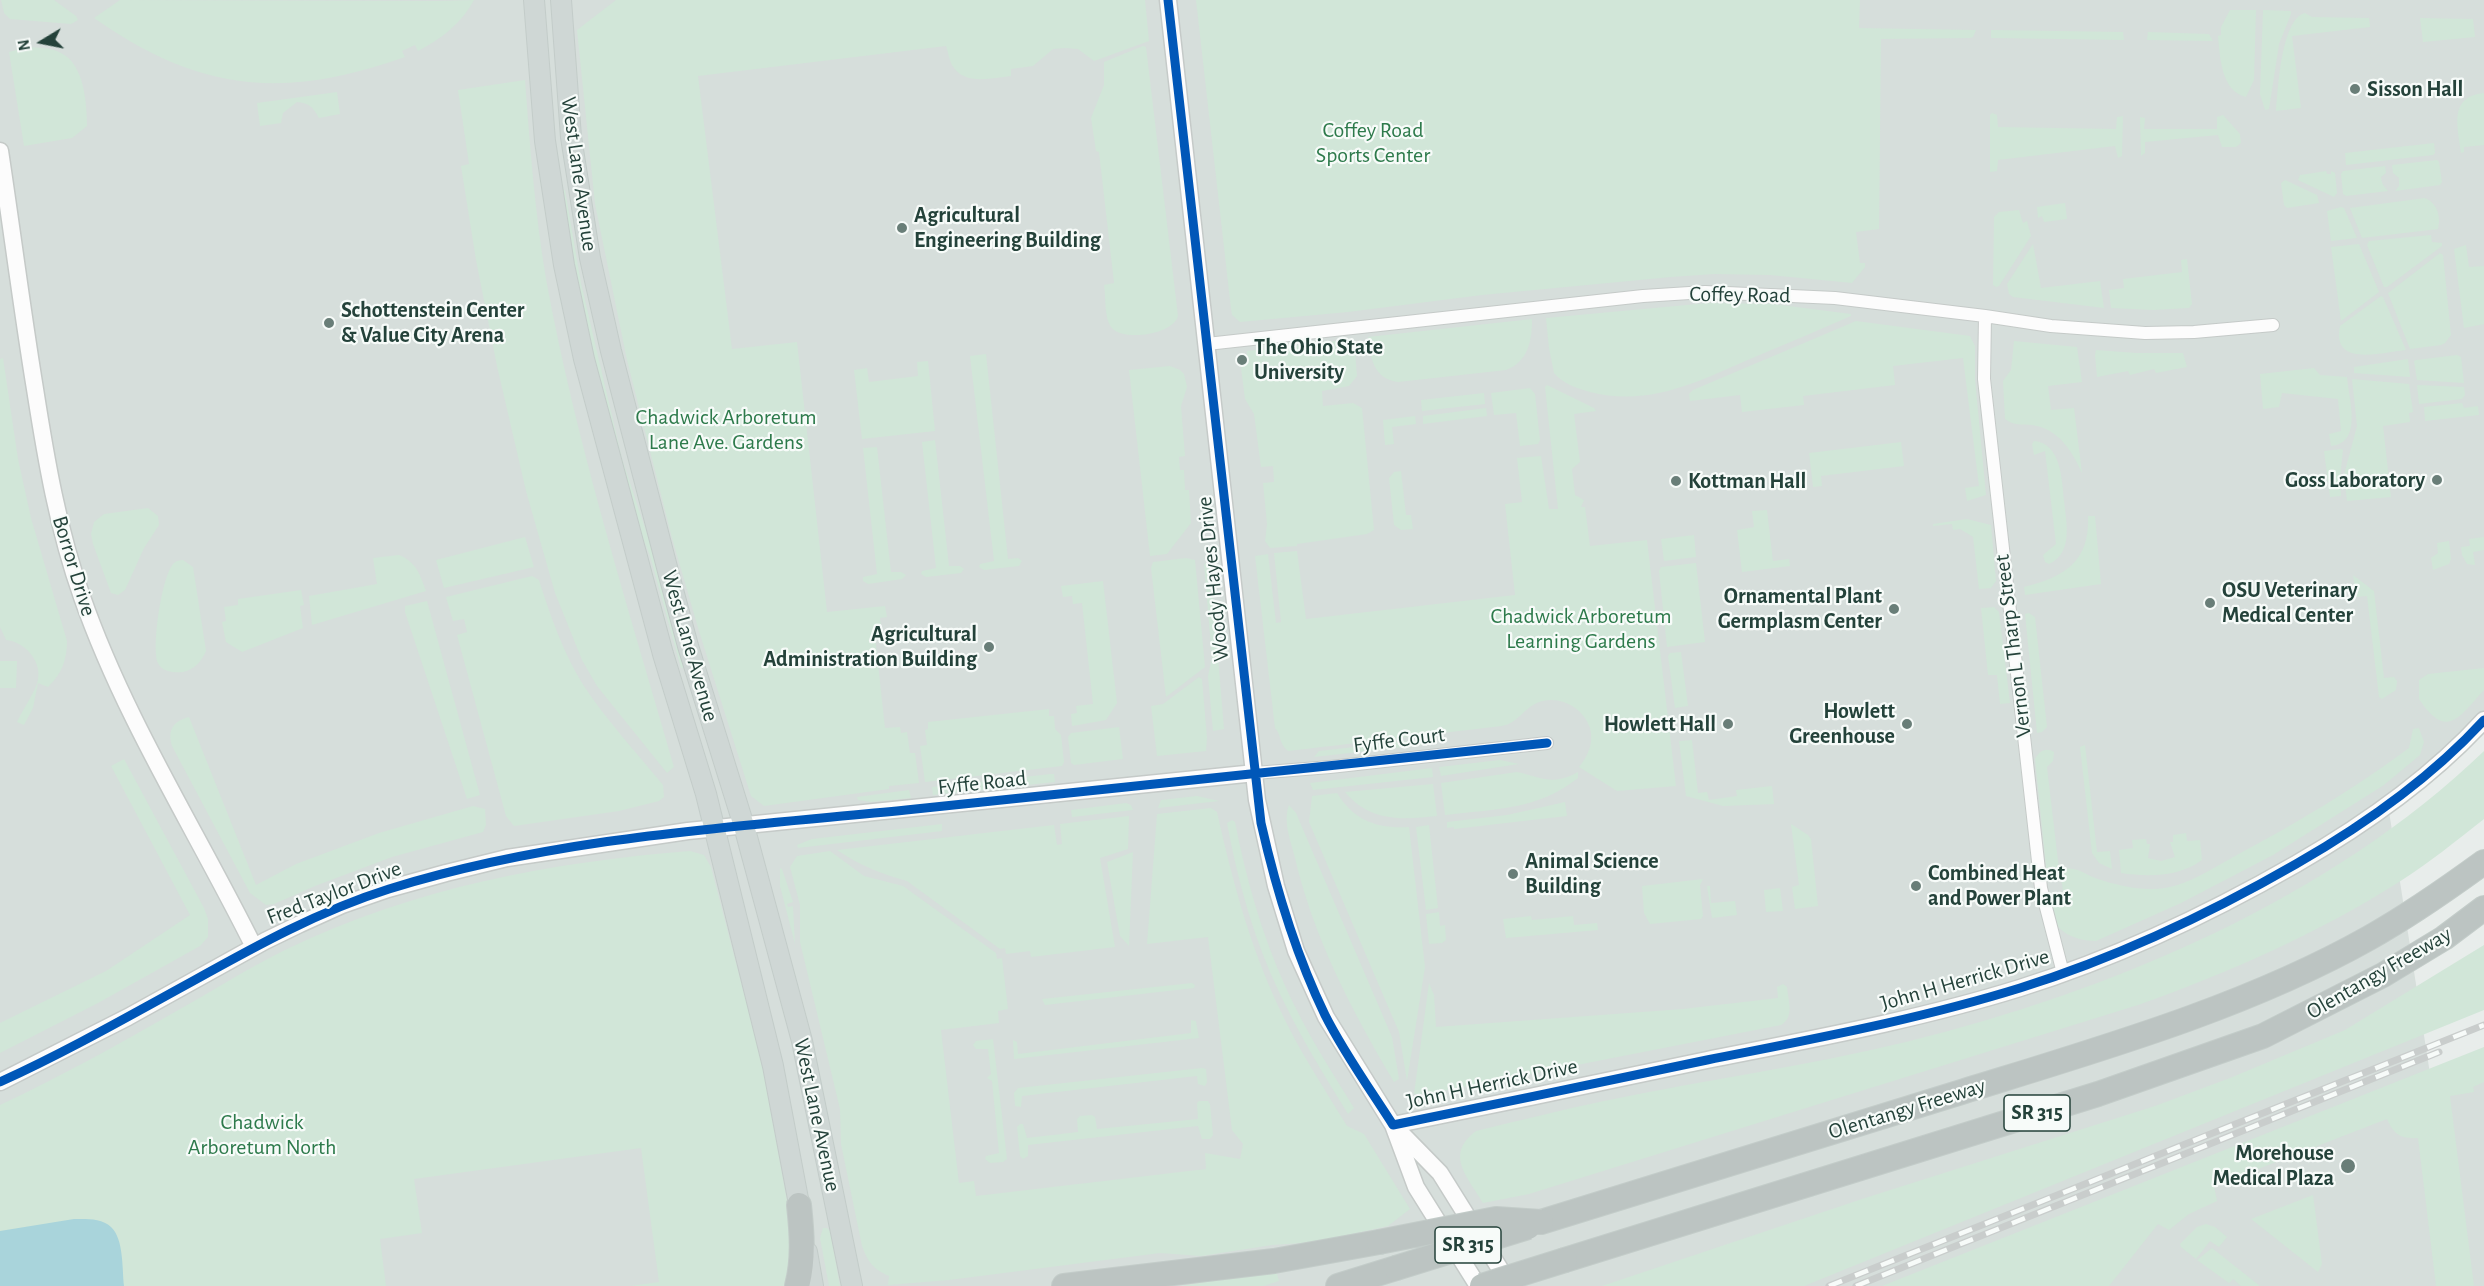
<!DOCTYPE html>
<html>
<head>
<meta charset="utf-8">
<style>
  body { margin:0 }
  #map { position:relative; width:2484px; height:1286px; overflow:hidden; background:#e8edeb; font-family:"Alegreya Sans",sans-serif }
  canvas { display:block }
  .north { position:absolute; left:12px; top:12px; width:60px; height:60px; -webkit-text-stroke:4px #f7fbf9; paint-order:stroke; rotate:260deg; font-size:16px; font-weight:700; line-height:24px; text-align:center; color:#24423a }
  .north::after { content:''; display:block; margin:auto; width:21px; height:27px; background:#24423a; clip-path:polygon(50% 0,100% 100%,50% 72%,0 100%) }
</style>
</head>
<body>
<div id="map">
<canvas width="2484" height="1286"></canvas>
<div class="north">N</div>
</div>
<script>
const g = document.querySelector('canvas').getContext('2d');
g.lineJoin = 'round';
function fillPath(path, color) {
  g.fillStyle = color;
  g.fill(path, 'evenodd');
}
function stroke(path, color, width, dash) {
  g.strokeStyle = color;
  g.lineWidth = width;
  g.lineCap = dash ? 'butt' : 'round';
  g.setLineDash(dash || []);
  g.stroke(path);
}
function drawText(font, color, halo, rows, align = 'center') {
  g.font = font + ' "Alegreya Sans",sans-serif';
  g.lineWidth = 4.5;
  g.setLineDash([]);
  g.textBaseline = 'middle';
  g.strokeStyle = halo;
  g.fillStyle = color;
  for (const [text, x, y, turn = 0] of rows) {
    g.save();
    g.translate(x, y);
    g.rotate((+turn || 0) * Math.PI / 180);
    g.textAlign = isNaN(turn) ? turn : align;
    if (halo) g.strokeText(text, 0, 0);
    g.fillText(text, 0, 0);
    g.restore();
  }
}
fillPath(new Path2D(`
  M0,0h2484v720l-96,85 45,288 51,-18v211h-2484z`), '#d6dedb');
fillPath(new Path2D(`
  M1,0h53l22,16 2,4 -7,4 -61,-5 -6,-6z
  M120,0l318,1 36,-1c-12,23 -33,39 -56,51l-3,-6 -13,6 3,6c-121,43 -206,35 -311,-39z
  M616,0h529l4,41 -55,20 -16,-12 -12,-1 -13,1 -20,17 -22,3v7c-20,2 -47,10 -59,-11 -3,-6 -4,-14 -6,-19l-248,30 34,273 65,-7 30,270 58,-6 2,11 -7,1 1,8 -7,1 11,101 15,-1 1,6 6,-1 3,21h5l4,30 -30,3v3l-125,17 -13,-10 -52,-165 -27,-93 -45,-178 -32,-156 -18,-174z
  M1196,0h664l-1,28 117,2 -3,7 -3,1 -89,1 -2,190 -23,3 4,31h5v4l-13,16 -82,-8 -56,-1 -43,3 -189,18 -134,17 -108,10 -8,-7 -1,-6z
  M2230,10h26l-2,70 -8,17c-25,-6 -26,-40 -28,-61l3,-1v-8z
  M2263,10l28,1v3l-12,30 -10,65 -4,1 -5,-16z
  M2305,13l7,4 57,1 1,9 -78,9 9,72 -25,3c2,-21 5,-92 29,-98z
  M2420,18l53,1 2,18 -52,5z
  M1991,30l132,2 1,8 -133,-2z
  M2148,32l61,2 4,7 -66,-1z
  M1143,46l3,1 32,269c-5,19 -56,26 -67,11 -7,-10 -5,-30 -7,-42l10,-2 -15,-131 -3,-1 -5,-33 13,-33v-23z
  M28,47c11,1 22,0 33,6 23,11 26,50 26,73l-15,12 -48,8 -15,-94z
  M525,80c5,67 10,133 21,199 30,164 82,328 128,488l-7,6 -70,-87 -15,-26 -27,-67 -29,-102 -29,-125 -21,-106 -15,-94 8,-2 -11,-74z
  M337,92l3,22 -21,4c-6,-11 -10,-15 -22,-16l-14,11 -2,10 -21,3 -3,-23z
  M2484,93v52l-20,2v5l-3,1c-3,-27 -13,-56 23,-60z
  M1992,113l5,2 1,12 118,2 1,-12 6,-1 -1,40 -4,2 -3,-12 -117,14 -1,11 -7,1v-57z
  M2223,115l17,19 1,9 -5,4h-14l-4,-12 -73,7v11l-4,3 -1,-39 5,1 -1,11h73v-12z
  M2434,143l1,10 -2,2 -87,10 -1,-12z
  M2437,160l2,2 3,20 -2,3 -45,6 4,-5v-8l-6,-5 -1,-8z
  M2385,166l1,7 -5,4c1,8 3,9 7,14l-42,5 -3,-2 -2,-20 2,-3z
  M2326,171l1,3h4v-3l4,2 2,20 -3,4 -36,-17 2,-5z
  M2285,180l32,15 2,8 -32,5 -3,-3 -3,-22z
  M565,190l16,93 41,176 32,96 32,112 -5,1 -31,-112 -19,-47 -54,-209 -15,-109z
  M2425,198c13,6 16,19 13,31l-76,9 -12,-30z
  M2065,203l2,16 -23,3 -2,-6 -4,2 -1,-11z
  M2341,207l3,1 13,30 -26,3 -4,-30z
  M2019,210l4,13 4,-2 4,15 -32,50 -3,1 -3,-2 1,-68 5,-5z
  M2431,235l1,7 10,1v3l-55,41h-3l-17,-42 2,-4z
  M2033,244l8,44 59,-7 4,27 -91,-11 -4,-3 -2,-10z
  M2359,244l20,48 -38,29 -10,-74z
  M2466,245l3,22 15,-1v58l-20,4 -10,-79z
  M2440,253l3,2 8,80 -6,8 -4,2 -31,4 -22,-56z
  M2187,259l5,45 -3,4 -36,2 -42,-2 -2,-18 15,-2 -1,-9 59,-7 -1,-12z
  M2381,296l2,1 23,53c-23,2 -75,18 -66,-24z
  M1708,303l65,1 78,10v2c-32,14 -63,27 -94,40 -54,23 -106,52 -167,36 -13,-4 -27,-8 -36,-19l-5,-25 -3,-30z
  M1532,319c0,22 -4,43 -26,51l-108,12c-24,-3 -28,-24 -30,-45z
  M1856,321l114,15 5,10v33l11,116 -19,6 -2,-13 14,-2 -16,-128 -70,8 2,19 -92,11 1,9 -62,7 -2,-17 -50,6 -1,-7 4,-4z
  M1354,339l3,37 -8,10 -27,5 1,15 30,-3 9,5 12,122 -7,4 -70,10v2l-27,2 -5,-7 2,-17 -4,-41 11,-1 -1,-16 -12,1 -7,-53 -9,-15 -4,-31 6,-9v-8z
  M2014,341l63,6 5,35 -34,4 3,24 23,-2 8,65c-10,-22 -23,-44 -50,-48 -10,-1 -18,1 -27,-6l-2,-38 8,-11z
  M2096,350l40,3h47l4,14 -31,6 -2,-4 -24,6 -2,-4 -31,6 -2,-22z
  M986,354l22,205 10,-1 4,3 -3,5 -35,4 -5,-3 1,-3 14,-3 -24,-205z
  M2457,355l4,2 3,26 -47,-3 -3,-19 2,-1z
  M3,358l15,101 13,59 36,123c0,18 -5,33 -19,46l-10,-4 -5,25 -9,17 -7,-3c6,-13 15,-25 20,-38 7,-21 -11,-42 -31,-44l-6,-13v-268z
  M2408,359l2,18 -56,-4v-6z
  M928,361l7,70 -73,8 -8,-69 13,-2 2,14 49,-6 -1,-14z
  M1170,366l10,4 4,4 3,13 -6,19 4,50 -6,1 1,13h4l1,20h4l2,33 -24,31 -17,2 -21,-186z
  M2314,368l6,7 27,2c2,23 16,66 -16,69l-2,-12 12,-3 -3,-32 -56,-6 -3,14 -16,2 -3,-35z
  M2352,379l57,5 4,28 -4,1 1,9 -27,4 8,71 -44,4 -3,-26 13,-49z
  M1547,385l47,23 2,3 -22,3 6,48 -8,7 3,26 9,5 -3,7h4l5,39 57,-6 29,246 -59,5 -38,-24c9,-11 15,-24 11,-39 -7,-21 -32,-34 -53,-25 -14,6 -19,20 -35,23l-214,25c-10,-8 -6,-16 -13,-23l-20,-172 13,-2 8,69 5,-1 -7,-69 23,-2 9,68 209,-24 -10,-91 17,-2 -5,-44 24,-2 8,53h9l-13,-122z
  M2417,385l47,2 1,8 -3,4 -43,5z
  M1530,388l5,6 5,46 -2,4 -18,2 -4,-33 -22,2 -3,-22z
  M1484,393l1,11 -63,7 -1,-11z
  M2462,403l2,5 14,-2 1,9 -54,6 -1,-14z
  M1486,408l1,8 -64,8v-8z
  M1415,416l1,8 -24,3 2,17 -9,1 -2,-25z
  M935,440l14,126h11l4,3 -3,4 -35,4 -5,-3 1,-3 14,-3 -14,-126z
  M2034,441c27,2 28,39 30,59 2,21 10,53 -15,64l-4,-2 -2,-7 13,-11 -11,-93 -11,4 -2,-11z
  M1901,442l3,24 -83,10 1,10 -9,1 -4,-34z
  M877,447l14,125h10l5,3 -4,4 -34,5 -5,-3v-4l14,-3 -14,-126z
  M2341,449l2,1 -3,28 1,18 -11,1 -6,-46z
  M1401,471l5,44h5l2,14 -12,1 -7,-5 -5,-47 5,-6z
  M148,508l10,8 1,9 -15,23 -19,42 -7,5 -7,-2 -18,-49 -2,-10 3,-12 10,-8z
  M1767,510l6,51 16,-2 1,7 -48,6 -5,-42 17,-3 -2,-16z
  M2088,516h7l6,68 -76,11 -1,-8c40,-10 66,-25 64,-71z
  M1967,519l24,6 5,56 -5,7 -12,1 -6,-52 -13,-8 -7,1 -1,-6 -19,2v-2z
  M1694,535l2,22 -32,4 -3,-22z
  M525,537l9,30 -90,21 -8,-28z
  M2484,537v13l-11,2 2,13 -8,-1 -5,-9 -1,-8 9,-1 -1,-7z
  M2449,541l2,18 -2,5 -16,6 -2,-12 7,-5 -1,-10z
  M399,555c17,7 21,19 27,36l-114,34 -3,-29 68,-12 -4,-26z
  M1186,558l9,2 10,107 -39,30 -15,-129 2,-6z
  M183,560l10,7 13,84c-5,11 -11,18 -23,21 -9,1 -21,0 -25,-9 -7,-15 4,-89 16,-100 2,-2 6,-3 9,-3z
  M1210,562l14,167 -11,2 -5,-55 4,-18 -8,-94z
  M1696,563l9,79 -38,5 -8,-76 2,-4z
  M2353,575l21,16 10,87 10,-1 3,4 -1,9 -14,9 -3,-2 -12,-101 -11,1z
  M532,576l7,4c11,35 24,72 43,103 24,37 54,69 81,102l1,12 -5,4 -40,10 -105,15 -8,-10 -49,-181 10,-3 -3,-13 -11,2 -7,-24z
  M1103,581l14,122 -11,17 -34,6 -1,-12 6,-1 -1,-7 17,-2 -11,-101 -9,1 -1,-8 -9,1 -2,-11z
  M301,590l3,15 -4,1 3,22 -61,24 -16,-10 -4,-20 4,-1 -2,-14 14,-2v-6z
  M427,601l53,194 -13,4 -62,-187v-6z
  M1994,607l5,5 11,91 -10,1 -3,-29h-9l-7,-67z
  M2029,613l6,4 12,110 -5,5 -5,1 -12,-119z
  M1681,652l7,54 -13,2 -7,-52 2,-3z
  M0,661h17l-1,27h-16z
  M2484,668v22c-25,27 -37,51 -65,9v-19l9,-6z
  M1199,677l3,2 5,59 -1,13 -49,5 -6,-50 12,-2z
  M1049,709v7h5l1,13 6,6 3,27 -2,4 -137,16 -5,-36 7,-1 -2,-15 3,-1v-7z
  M189,717l67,168 40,-21 83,-31 94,-27 12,3 1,16 -3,7 -91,25 -77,29 -41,18 -8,1 -16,-12 -78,-147c-5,-17 2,-25 17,-29z
  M1119,727l4,32 -49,6 -3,-2 -3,-26 3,-4z
  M2419,728l5,14 -4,13 -36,30 -111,70 -92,48 -85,38c-23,0 -49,-12 -45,-40l13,-3 -3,-21 -10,1 -5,-11 -11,-108c4,-8 11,-12 19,-7l-1,9 -6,6 12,102c22,-2 21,4 39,10 21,7 44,12 67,9 25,-4 48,-20 70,-32 60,-32 119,-67 174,-108l4,-19z
  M1426,739l4,5 -116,13 5,-6z
  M1692,740l6,53 9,-1 2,8 28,-4 -1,-6 36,-4 2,18 -51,2 -37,-10 -7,-55z
  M2085,745l12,107 13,-1 2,18 -13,-6 -7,-10 -12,-106z
  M2484,751v68c-28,22 -55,44 -85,63 -82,52 -171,91 -261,123l-609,189 -46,9c-15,-26 -39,-48 -7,-72 42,-10 85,-21 128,-30 100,-21 203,-35 302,-59 206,-51 423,-142 578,-291z
  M124,759l80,149 4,11v18l-8,9 -102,57 -98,50v-30l106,-52 84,-56 -79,-149z
  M1500,760l19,4 -78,12 -2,-9z
  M1432,768l1,9 -120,13 -3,-7z
  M1517,772c27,6 35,14 61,0v6c-40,32 -83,31 -133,37l-4,-32z
  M1051,774h3l1,8 -122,13 -1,-8z
  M1433,784l4,32c-35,4 -67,6 -92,-24z
  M909,790l2,8 -40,4 -13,-2 -1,-3z
  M1337,793c17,28 41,36 72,34l16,140 -18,114 -8,-49 -90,-210 3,-26z
  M1197,796l22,5 -61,7 3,-8z
  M1565,802l2,14 -113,13v-2l-7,1v-6l60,-7z
  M1126,803l5,2 2,5 -61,7 -1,-7z
  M1289,805l7,8 96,224 7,42 -5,3c-43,-73 -81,-145 -100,-228 -4,-15 -11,-33 -5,-49z
  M1211,808l6,4c16,72 35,142 68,208 18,37 41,71 62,106l17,8 46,75 -22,17 -72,16 -44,3 -71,11 -41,-3 -211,27 -61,5 1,-9c-16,-7 -21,-14 -27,-30l-21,-102 -1,-35 -40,-167v-37l-10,-38 7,-11 33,-5 34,25 39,10 93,67 1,6 5,-1 6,51 -10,2 1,12 -58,7 18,153 15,-2 2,15 230,-27 -1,-16 35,6 3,-15 -11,-14 -24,-193 -61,7 10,-130z
  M1129,816l-1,33 -28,9 15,89 -84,10 -1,-6 -24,3 -1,-6 -5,1 -93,-68c-26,-7 -48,-16 -70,-31l217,-25 3,20 5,-1 -2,-20z
  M1232,820l3,2c11,57 27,113 51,166 19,42 44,81 68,120l-6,6c-24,-39 -48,-78 -68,-120 -26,-54 -42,-112 -53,-171z
  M942,824v7l-144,17 -1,-3 15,-6z
  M1791,824l17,11 3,4 7,67 -23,3 -3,-22 7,-2z
  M1429,825l9,83 -12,2 -10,-83z
  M2186,833l1,8 13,-1 2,20c-23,17 -54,17 -81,13l-2,-23 14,-2 -1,-8 14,-1 1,5h3l-2,14 13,3 14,-4 -5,-15h3v-7z
  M690,851l14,4 7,12 50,192 33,180 -6,47h-158l29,-4 -18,-134 -227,31 8,54 -42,6 6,47h-386v-181c62,-29 121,-62 180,-96 36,-20 70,-42 107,-60 127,-61 263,-87 403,-98z
  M1133,852l-4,94 -9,-10 -13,-74z
  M780,868l2,1 11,33 -6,2 1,3 5,-1 2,38 -15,-58z
  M1703,879l-3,6 3,31 -2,3 -51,5 -6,-11 -2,-27z
  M1707,886h3l1,17 24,-2 2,14 -25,3z
  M1780,888l3,23 -17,1 -2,-22z
  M1439,912l1,14 5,-1 1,15 -4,3 -13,1 -3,-30z
  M1531,916l1,4 41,-4 1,9 23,-2 1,7 -92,8 -3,-19z
  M2484,945v65l-680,276h-202l260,-87 293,-93 75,-28 115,-48z
  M1192,983l3,2 -1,3 -149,17 -3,-6z
  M1429,983l5,12 2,32 247,-18 95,-11 -1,-11 6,-3 4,3c1,13 8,30 -6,38l-291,57 -64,12h-12z
  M1191,1020l5,1 3,17 -185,21 -1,-19 4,2 1,12 173,-21z
  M993,1039l14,120 -4,3 -13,1 -5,-4 1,-3 13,-3 -7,-72 -5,-3 4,-4 -3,-25h-12l-3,-4 3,-4z
  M2484,1047v35l-11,5 1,5 -24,4 24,190h-38l-18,-148c-17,1 -24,-3 -31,-19l-173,67 3,15 -28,13 -20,16 -11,-6 -49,62h-227z
  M1202,1068l4,1 1,13 -2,4 -7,-2 -1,-8 -175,20 -1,11 -6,-1 -1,-13 4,-5z
  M1199,1101h9l2,3 3,31 -3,4h-8l-4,-13 -170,19v11l-5,3 -3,-3 -3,-29 3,-3h3l4,14 51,-6 -1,-13 3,-3 12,-1 3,2 2,12 101,-10 -1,-16z
  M2313,1195l9,69 -4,8 -67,-53z
  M2206,1224l9,3 12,10 -8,10 -9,-6 -14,18 -15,-12 -1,-3 17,-17z
  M823,1228h4l3,3 10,55h-11l-9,-48z
  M2212,1248l48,38h-19l-8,-7 -4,4 -32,-23z
  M1276,1270l3,11 -16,5h-82z`), '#d1e6d8');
fillPath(new Path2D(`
  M74,1219c12,0 28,-1 37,8 13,12 11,42 13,59h-124v-55z`), '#a9d4db');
const minor = new Path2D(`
  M1985,316l-1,63 57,509 22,85
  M1207,344l436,-48 62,-4 130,6 150,18 66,10 94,7 49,-1 79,-7
  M1255,773l75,-6 217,-24`);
const tertiary = new Path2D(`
  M1168,0l89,800 19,86 20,65 30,66 67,108 23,62 62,99
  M0,151c12,79 22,159 35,238 11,70 23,141 47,208 43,123 114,233 172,350
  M0,1082l128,-65 137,-76 35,-17 42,-19 46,-16 58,-16 61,-15 181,-27 567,-58
  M1393,1125c105,-21 209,-43 314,-65 105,-21 210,-40 313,-72 96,-30 189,-74 276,-124 68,-39 135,-86 188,-144
  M1397,1129l43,44 70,112`);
const primary = new Path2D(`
  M534,0l11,141 19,124 20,94 79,295 43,140 67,272 29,154
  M561,0l10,137 19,121 21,93 58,224 19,71 56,180 58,215 50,245
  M807,1252l6,34`);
const motorway = new Path2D(`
  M1541,1222c138,-42 276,-85 414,-128 138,-43 288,-85 414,-156 41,-23 78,-49 115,-76
  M1565,1260l533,-166 165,-58 120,-61 61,-37 40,-30
  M797,1286c7,-27 5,-53 2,-81
  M1064,1286l210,-25 105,-19
  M1338,1286l58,-18`);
stroke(minor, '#c5cac8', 14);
stroke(tertiary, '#c5cac8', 19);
stroke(primary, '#c3ccc9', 22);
stroke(motorway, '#c3ccc9', 26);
stroke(minor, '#fcfcfc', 12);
stroke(tertiary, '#fcfcfc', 16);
stroke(primary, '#cfd7d5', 20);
stroke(motorway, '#bcc4c2', 24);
const rail = new Path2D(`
  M1829,1286l655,-261
  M1856,1286l583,-234`);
stroke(rail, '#c9cdcc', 7);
stroke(rail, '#f7fbf9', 4.5, [14]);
const motorwayBridge = new Path2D(`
  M1379,1242l117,-23 45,3
  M1396,1268l132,-41
  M1482,1286l83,-26`);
stroke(motorwayBridge, '#c3ccc9', 26, []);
stroke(motorwayBridge, '#bcc4c2', 24);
stroke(new Path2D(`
  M1168,0l93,823c15,66 34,130 64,192 19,38 45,74 68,110 105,-21 209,-43 314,-65 105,-21 210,-40 313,-72 96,-30 189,-74 276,-124 68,-39 135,-86 188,-144
  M0,1082c66,-30 129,-66 193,-101 63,-35 126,-70 196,-92 167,-52 344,-62 517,-79 213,-21 427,-45 641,-67`), '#0057b8', 9);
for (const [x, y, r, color] of [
  [2355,89,6,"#697e78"],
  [902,228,6,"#697e78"],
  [329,323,6,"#697e78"],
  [1242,360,6,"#697e78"],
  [2437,480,6,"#697e78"],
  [1676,481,6,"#697e78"],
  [2210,603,6,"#697e78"],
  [1894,609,6,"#697e78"],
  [989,647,6,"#697e78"],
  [1728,724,6,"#697e78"],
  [1907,724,6,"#697e78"],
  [1513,874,6,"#697e78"],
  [1916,886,6,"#697e78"],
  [2348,1166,8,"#697e78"]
]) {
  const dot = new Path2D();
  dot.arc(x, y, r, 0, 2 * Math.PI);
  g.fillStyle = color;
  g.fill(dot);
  stroke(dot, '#f7fbf9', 2);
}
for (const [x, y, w] of [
  [2037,1113,66],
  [1468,1245,66]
]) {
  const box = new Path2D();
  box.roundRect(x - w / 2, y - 18, w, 36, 4.5);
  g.fillStyle = '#f7fbf9';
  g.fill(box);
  stroke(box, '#24423a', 1.5);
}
drawText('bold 21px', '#24423a', null, [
  ["SR 315",2037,1113],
  ["SR 315",1468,1245]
]);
drawText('bold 22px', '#24423a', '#f7fbf9', [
  ["Sisson Hall",2367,89],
  ["Agricultural",914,215],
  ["Engineering Building",914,240],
  ["Schottenstein Center",341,310],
  ["& Value City Arena",341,335],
  ["The Ohio State",1254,347],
  ["University",1254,372],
  ["Goss Laboratory",2425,480,"right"],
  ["Kottman Hall",1688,481],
  ["OSU Veterinary",2222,590],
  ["Medical Center",2222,615],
  ["Ornamental Plant",1882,596,"right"],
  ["Germplasm Center",1882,621,"right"],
  ["Agricultural",977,634,"right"],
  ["Administration Building",977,659,"right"],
  ["Howlett",1895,711,"right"],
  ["Greenhouse",1895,736,"right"],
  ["Howlett Hall",1716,724,"right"],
  ["Animal Science",1525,861],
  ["Building",1525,886],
  ["Combined Heat",1928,873],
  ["and Power Plant",1928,898],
  ["Morehouse",2334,1153,"right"],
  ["Medical Plaza",2334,1178,"right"]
], 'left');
drawText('22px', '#2d7a4b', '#f7fbf9', [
  ["Coffey Road",1373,130],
  ["Sports Center",1373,155],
  ["Chadwick Arboretum",726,417],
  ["Lane Ave. Gardens",726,442],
  ["Chadwick Arboretum",1581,616],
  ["Learning Gardens",1581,641],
  ["Chadwick",262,1122],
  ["Arboretum North",262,1147]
]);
drawText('22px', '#24423a', '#f7fbf9', [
  ["West Lane Avenue",579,174,82],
  ["Coffey Road",1740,295,1],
  ["Borror Drive",74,566,73],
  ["Woody Hayes Drive",1213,579,-96],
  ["West Lane Avenue",690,646,74],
  ["Vernon L Tharp Street",2013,646,-97],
  ["Fyffe Court",1399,740,-7],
  ["Fyffe Road",982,783,-6],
  ["Fred Taylor Drive",334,893,-21],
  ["Olentangy Freeway",2379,973,-30],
  ["John H Herrick Drive",1965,980,-16],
  ["John H Herrick Drive",1492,1084,-12],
  ["Olentangy Freeway",1907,1109,-17],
  ["West Lane Avenue",817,1115,78]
]);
</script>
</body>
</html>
